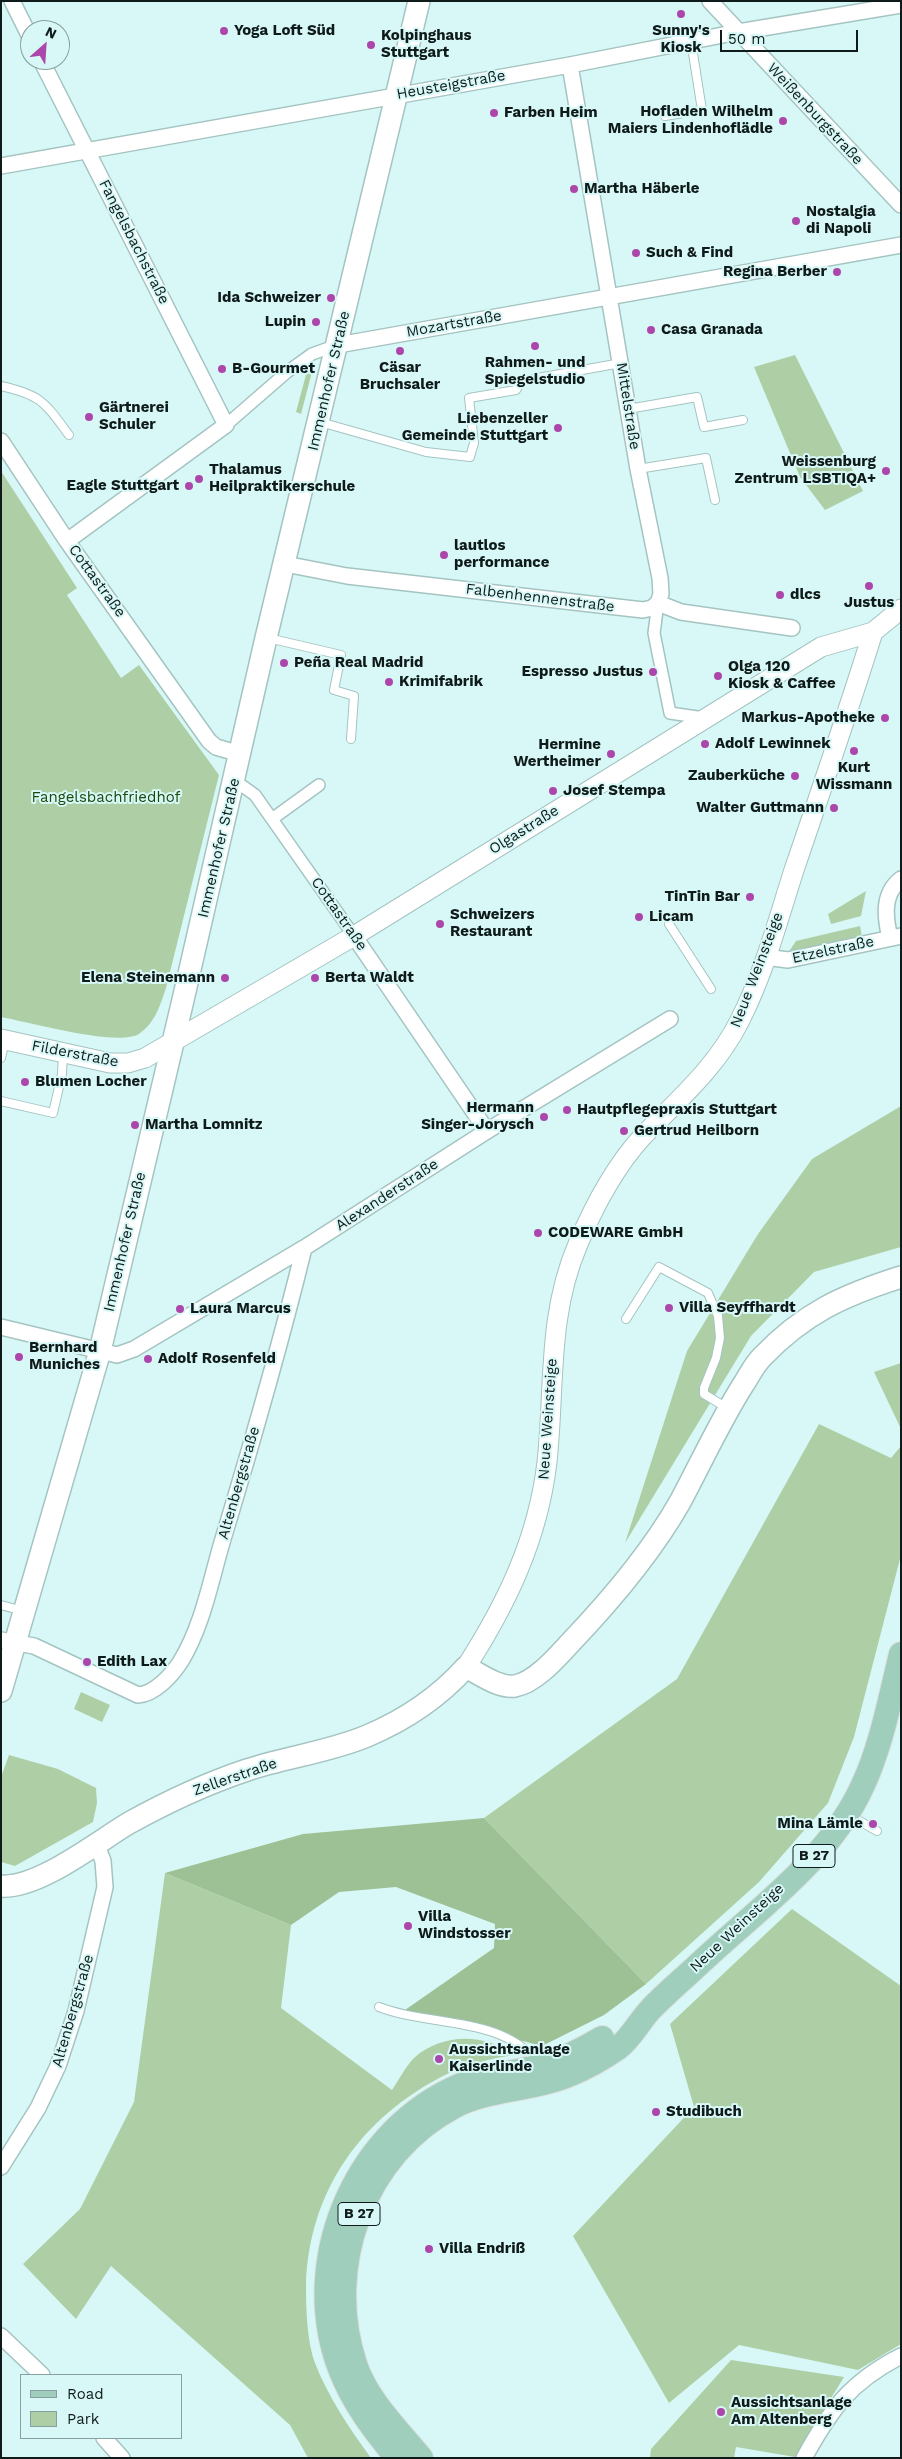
<!DOCTYPE html>
<html>
<head>
<meta charset="utf-8">
<style>
  body { margin:0 }
  #map { position:relative; width:902px; height:2459px; overflow:hidden; background:#d8f8f7; font-family:"Work Sans",sans-serif }
  canvas { display:block }
  .frame { position:absolute; inset:0; border:2px solid #0f1b1a; pointer-events:none }
  .legend { position:absolute; left:20px; top:2374px; width:162px; height:65px; box-sizing:border-box; background:#d8f8f7; border:1px solid #88a09f; margin:0; padding:6px 9px; list-style:none; font-size:15px; color:#0f1b1a }
  .legend li { display:flex; align-items:center; gap:10px; height:25px }
  .legend b { width:25px; border:1px solid #88a09f }
  .north { position:absolute; left:20px; top:20px; width:50px; height:50px; box-sizing:border-box; background:#d8f8f7; border:1px solid #88a09f; border-radius:50%; rotate:26deg; font-size:14px; font-weight:700; line-height:20px; text-align:center; color:#0f1b1a }
  .north::after { content:''; display:block; margin:auto; width:18px; height:22px; background:#ad46aa; clip-path:polygon(50% 0,100% 100%,50% 72%,0 100%) }
  .scale { position:absolute; left:720px; top:30px; width:138px; height:22px; box-sizing:border-box; border:2px solid #0f1b1a; border-top:0; padding-left:6px; font-size:15px; line-height:18px; white-space:nowrap; color:#0f1b1a; -webkit-text-stroke:4px #d8f8f7; paint-order:stroke }
</style>
</head>
<body>
<div id="map">
<canvas width="902" height="2459"></canvas>
<div class="frame"></div>
<ul class="legend">
<li><b style="height:6px;background:#9fcebc"></b>Road</li>
<li><b style="height:14px;background:#aecfa6"></b>Park</li>
</ul>
<div class="north">N</div>
<div class="scale">50 m</div>
</div>
<script>
const g = document.querySelector('canvas').getContext('2d');
g.lineJoin = 'round';
function fillPath(path, color) {
  g.fillStyle = color;
  g.fill(path, 'evenodd');
}
function stroke(path, color, width, dash) {
  g.strokeStyle = color;
  g.lineWidth = width;
  g.lineCap = dash ? 'butt' : 'round';
  g.setLineDash(dash || []);
  g.stroke(path);
}
function drawText(font, color, halo, rows, align = 'center') {
  g.font = font + ' "Work Sans",sans-serif';
  g.lineWidth = 4;
  g.setLineDash([]);
  g.textBaseline = 'middle';
  g.strokeStyle = halo;
  g.fillStyle = color;
  for (const [text, x, y, turn = 0] of rows) {
    g.save();
    g.translate(x, y);
    g.rotate((+turn || 0) * Math.PI / 180);
    g.textAlign = isNaN(turn) ? turn : align;
    if (halo) g.strokeText(text, 0, 0);
    g.fillText(text, 0, 0);
    g.restore();
  }
}
fillPath(new Path2D(`
  M795,355l68,136 -38,19 -25,-33 -46,-110z
  M307,371l5,1 -11,42 -5,-2z
  M1,471l76,117 -10,7 54,83 18,-13 80,110 -53,213c-6,18 -11,35 -27,46 -22,13 -110,-12 -138,-17z
  M866,891l-5,25 -30,8 -3,-10z
  M860,926l2,11 -74,16 8,-12z
  M901,1106v141l-87,25 -63,64 -126,207 62,-192 71,-117 54,-75z
  M901,1363v66l-27,-57z
  M819,1424l72,34 10,-12v109l-47,182 -26,66 -69,79 -113,102 -162,-166 193,-139z
  M81,1692l29,13 -8,17 -28,-13z
  M9,1755l49,14 38,19 1,15 -4,19 -78,44 -14,-4v-85z
  M165,1873l126,52 -10,83 111,82c7,-10 13,-23 22,-32 28,-25 70,-25 100,-3 -24,4 -48,9 -69,20 -83,42 -136,115 -139,210 0,23 1,56 9,78 13,34 35,66 56,95h-63l-18,-33 -179,-159 -35,53 -53,-55 57,-55 54,-107z
  M792,1909l109,77v358l-43,26 -119,-25 -70,58 -96,-167 121,-129 -24,-83z
  M731,2360l113,17 -49,80 -59,-10 -2,11h-84l1,-9z`), '#aecfa6');
fillPath(new Path2D(`
  M484,1818l162,166 -42,31 -62,31 -137,-36 89,-62 1,-24 -99,-37 -57,5 -48,33 -126,-52 138,-39z`), '#9dc194');
const service = new Path2D(`
  M665,116l37,-6 -11,-69
  M1,386c41,9 44,17 68,49
  M628,409l69,-12 7,30 39,-7
  M320,422l106,30 44,5 4,-14 -5,-45 47,-8 5,-9 100,-18
  M638,469l68,-11 9,42
  M268,638l73,17 -7,35 20,6 -3,43
  M669,924l42,65
  M1,1058l4,-18
  M1,1101l52,12 9,-39 1,-21
  M626,1319l33,-52 49,26 10,23 2,22 -4,20 -12,30v6l23,14
  M1,1605l22,6
  M849,1815l28,16
  M379,2007c52,20 119,8 159,55`);
const pedestrian = new Path2D(`
  M226,425l61,-53 25,-18 25,-9
  M658,603l-4,30 16,80 34,5
  M234,780l21,15 99,141
  M272,819l47,-34`);
const minor = new Path2D(`
  M12,1l18,36
  M710,1l191,204
  M41,60l185,365 -159,116
  M570,65l68,404 22,109 1,16 -3,9
  M1,166l569,-101 168,-33 163,-27
  M338,345l563,-100
  M1,441l66,100 142,200 7,6 24,7
  M285,564l62,12 296,34 9,-2 6,-5
  M658,603l23,9 111,16
  M354,936l133,195
  M890,938c-5,-21 -8,-44 11,-59
  M765,957l23,3 113,-24
  M1,1327l116,28 17,-6 170,-101 183,-117 183,-112
  M1,1640l33,6 104,49c17,-1 34,-20 43,-34 22,-36 30,-82 42,-122 29,-96 57,-193 81,-291
  M1,2167l37,-59 20,-42 18,-55 29,-124 -2,-26 -7,-18
  M1,2336l41,39
  M104,2438l18,20
  M804,2458c27,-49 46,-76 97,-102`);
const tertiary = new Path2D(`
  M1,1039l109,24h18l17,-5 209,-122 467,-289 52,-15 28,-23
  M466,1667c41,-64 72,-128 81,-205 8,-74 0,-146 31,-218 16,-38 36,-76 64,-107 36,-37 75,-70 98,-117 24,-47 38,-100 54,-150 27,-79 54,-158 79,-238`);
const secondary = new Path2D(`
  M1,1691l99,-340 83,-351 83,-362 153,-637
  M1,1886c37,3 96,-44 128,-63 38,-21 76,-39 118,-53 39,-13 82,-18 120,-34 38,-16 72,-39 99,-69 14,7 32,21 49,19 21,-4 42,-29 56,-44 40,-42 80,-89 109,-140 21,-39 39,-79 63,-117 6,-9 11,-20 19,-28 42,-44 82,-62 139,-80`);
const primary = new Path2D(`
  M397,2458c-23,-28 -44,-55 -57,-89 -40,-105 12,-232 112,-280 28,-14 58,-15 87,-23 23,-6 43,-16 63,-28
  M421,2458c-24,-29 -54,-58 -66,-94 -32,-97 8,-210 100,-258 36,-18 79,-16 116,-32 15,-6 34,-17 47,-26 13,-10 21,-26 32,-38 15,-16 32,-30 48,-45 58,-55 131,-105 165,-180 19,-41 27,-87 38,-131`);
stroke(service, '#a4c4c2', 10);
stroke(pedestrian, '#a4c4c2', 14);
stroke(minor, '#a4c4c2', 18);
stroke(tertiary, '#a4c4c2', 21);
stroke(secondary, '#a4c4c2', 24);
stroke(primary, '#dddfdf', 26);
stroke(service, '#fff', 8);
stroke(pedestrian, '#fff', 11);
stroke(minor, '#fff', 15);
stroke(tertiary, '#fff', 19);
stroke(secondary, '#fff', 21);
stroke(primary, '#9fcebc', 24);
for (const [x, y, r, color] of [
  [681,14,5,"#ad46aa"],
  [224,31,5,"#ad46aa"],
  [371,45,5,"#ad46aa"],
  [494,113,5,"#ad46aa"],
  [783,121,5,"#ad46aa"],
  [574,189,5,"#ad46aa"],
  [796,221,5,"#ad46aa"],
  [636,253,5,"#ad46aa"],
  [837,272,5,"#ad46aa"],
  [331,298,5,"#ad46aa"],
  [316,322,5,"#ad46aa"],
  [651,330,5,"#ad46aa"],
  [535,346,5,"#ad46aa"],
  [400,351,5,"#ad46aa"],
  [222,369,5,"#ad46aa"],
  [89,417,5,"#ad46aa"],
  [558,428,5,"#ad46aa"],
  [886,471,5,"#ad46aa"],
  [199,479,5,"#ad46aa"],
  [189,486,5,"#ad46aa"],
  [444,555,5,"#ad46aa"],
  [869,586,5,"#ad46aa"],
  [780,595,5,"#ad46aa"],
  [284,663,5,"#ad46aa"],
  [653,672,5,"#ad46aa"],
  [718,676,5,"#ad46aa"],
  [389,682,5,"#ad46aa"],
  [885,718,5,"#ad46aa"],
  [705,744,5,"#ad46aa"],
  [854,751,5,"#ad46aa"],
  [611,754,5,"#ad46aa"],
  [795,776,5,"#ad46aa"],
  [553,791,5,"#ad46aa"],
  [834,808,5,"#ad46aa"],
  [750,897,5,"#ad46aa"],
  [639,917,5,"#ad46aa"],
  [440,924,5,"#ad46aa"],
  [225,978,5,"#ad46aa"],
  [315,978,5,"#ad46aa"],
  [25,1082,5,"#ad46aa"],
  [567,1110,5,"#ad46aa"],
  [544,1117,5,"#ad46aa"],
  [135,1125,5,"#ad46aa"],
  [624,1131,5,"#ad46aa"],
  [538,1233,5,"#ad46aa"],
  [669,1308,5,"#ad46aa"],
  [180,1309,5,"#ad46aa"],
  [19,1357,5,"#ad46aa"],
  [148,1359,5,"#ad46aa"],
  [87,1662,5,"#ad46aa"],
  [873,1824,5,"#ad46aa"],
  [408,1926,5,"#ad46aa"],
  [439,2059,5,"#ad46aa"],
  [656,2112,5,"#ad46aa"],
  [429,2249,5,"#ad46aa"],
  [721,2412,5,"#ad46aa"]
]) {
  const dot = new Path2D();
  dot.arc(x, y, r, 0, 2 * Math.PI);
  g.fillStyle = color;
  g.fill(dot);
  stroke(dot, '#d8f8f7', 2);
}
for (const [x, y, w] of [
  [814,1856,42],
  [359,2214,42]
]) {
  const box = new Path2D();
  box.roundRect(x - w / 2, y - 11.5, w, 23, 4);
  g.fillStyle = '#d8f8f7';
  g.fill(box);
  stroke(box, '#0f1b1a', 1);
}
drawText('bold 14px', '#0f1b1a', null, [
  ["B 27",814,1856],
  ["B 27",359,2214]
]);
drawText('bold 15px', '#0f1b1a', '#d8f8f7', [
  ["Yoga Loft Süd",234,31],
  ["Sunny's",681,31,"center"],
  ["Kiosk",681,48,"center"],
  ["Kolpinghaus",381,36],
  ["Stuttgart",381,53],
  ["Hofladen Wilhelm",773,112,"right"],
  ["Maiers Lindenhoflädle",773,129,"right"],
  ["Farben Heim",504,113],
  ["Martha Häberle",584,189],
  ["Nostalgia",806,212],
  ["di Napoli",806,229],
  ["Such & Find",646,253],
  ["Regina Berber",827,272,"right"],
  ["Ida Schweizer",321,298,"right"],
  ["Lupin",306,322,"right"],
  ["Casa Granada",661,330],
  ["Rahmen- und",535,363,"center"],
  ["Spiegelstudio",535,380,"center"],
  ["Cäsar",400,368,"center"],
  ["Bruchsaler",400,385,"center"],
  ["B-Gourmet",232,369],
  ["Gärtnerei",99,408],
  ["Schuler",99,425],
  ["Liebenzeller",548,419,"right"],
  ["Gemeinde Stuttgart",548,436,"right"],
  ["Weissenburg",876,462,"right"],
  ["Zentrum LSBTIQA+",876,479,"right"],
  ["Thalamus",209,470],
  ["Heilpraktikerschule",209,487],
  ["Eagle Stuttgart",179,486,"right"],
  ["lautlos",454,546],
  ["performance",454,563],
  ["dlcs",790,595],
  ["Justus",869,603,"center"],
  ["Peña Real Madrid",294,663],
  ["Olga 120",728,667],
  ["Kiosk & Caffee",728,684],
  ["Espresso Justus",643,672,"right"],
  ["Krimifabrik",399,682],
  ["Markus-Apotheke",875,718,"right"],
  ["Adolf Lewinnek",715,744],
  ["Hermine",601,745,"right"],
  ["Wertheimer",601,762,"right"],
  ["Kurt",854,768,"center"],
  ["Wissmann",854,785,"center"],
  ["Zauberküche",785,776,"right"],
  ["Josef Stempa",563,791],
  ["Walter Guttmann",824,808,"right"],
  ["TinTin Bar",740,897,"right"],
  ["Schweizers",450,915],
  ["Restaurant",450,932],
  ["Licam",649,917],
  ["Elena Steinemann",215,978,"right"],
  ["Berta Waldt",325,978],
  ["Blumen Locher",35,1082],
  ["Hermann",534,1108,"right"],
  ["Singer-Jorysch",534,1125,"right"],
  ["Hautpflegepraxis Stuttgart",577,1110],
  ["Martha Lomnitz",145,1125],
  ["Gertrud Heilborn",634,1131],
  ["CODEWARE GmbH",548,1233],
  ["Villa Seyffhardt",679,1308],
  ["Laura Marcus",190,1309],
  ["Bernhard",29,1348],
  ["Muniches",29,1365],
  ["Adolf Rosenfeld",158,1359],
  ["Edith Lax",97,1662],
  ["Mina Lämle",863,1824,"right"],
  ["Villa",418,1917],
  ["Windstosser",418,1934],
  ["Aussichtsanlage",449,2050],
  ["Kaiserlinde",449,2067],
  ["Studibuch",666,2112],
  ["Villa Endriß",439,2249],
  ["Aussichtsanlage",731,2403],
  ["Am Altenberg",731,2420]
], 'left');
drawText('15px', '#0f1b1a', '#d8f8f7', [
  ["Heusteigstraße",451,85,-10],
  ["Weißenburgstraße",815,114,47],
  ["Fangelsbachstraße",134,242,63],
  ["Mozartstraße",454,324,-10],
  ["Immenhofer Straße",329,381,-77],
  ["Mittelstraße",628,406,81],
  ["Cottastraße",97,581,54],
  ["Falbenhennenstraße",540,598,7],
  ["Olgastraße",524,830,-32],
  ["Immenhofer Straße",219,848,-77],
  ["Cottastraße",339,914,55],
  ["Etzelstraße",833,950,-12],
  ["Neue Weinsteige",757,970,-69],
  ["Filderstraße",75,1054,11],
  ["Alexanderstraße",387,1195,-33],
  ["Immenhofer Straße",125,1242,-77],
  ["Neue Weinsteige",548,1419,-86],
  ["Altenbergstraße",239,1483,-74],
  ["Zellerstraße",235,1777,-19],
  ["Neue Weinsteige",737,1928,-43],
  ["Altenbergstraße",73,2011,-74]
]);
drawText('15px', '#1a490b', '#d8f8f7', [
  ["Fangelsbachfriedhof",106,798]
]);
</script>
</body>
</html>
